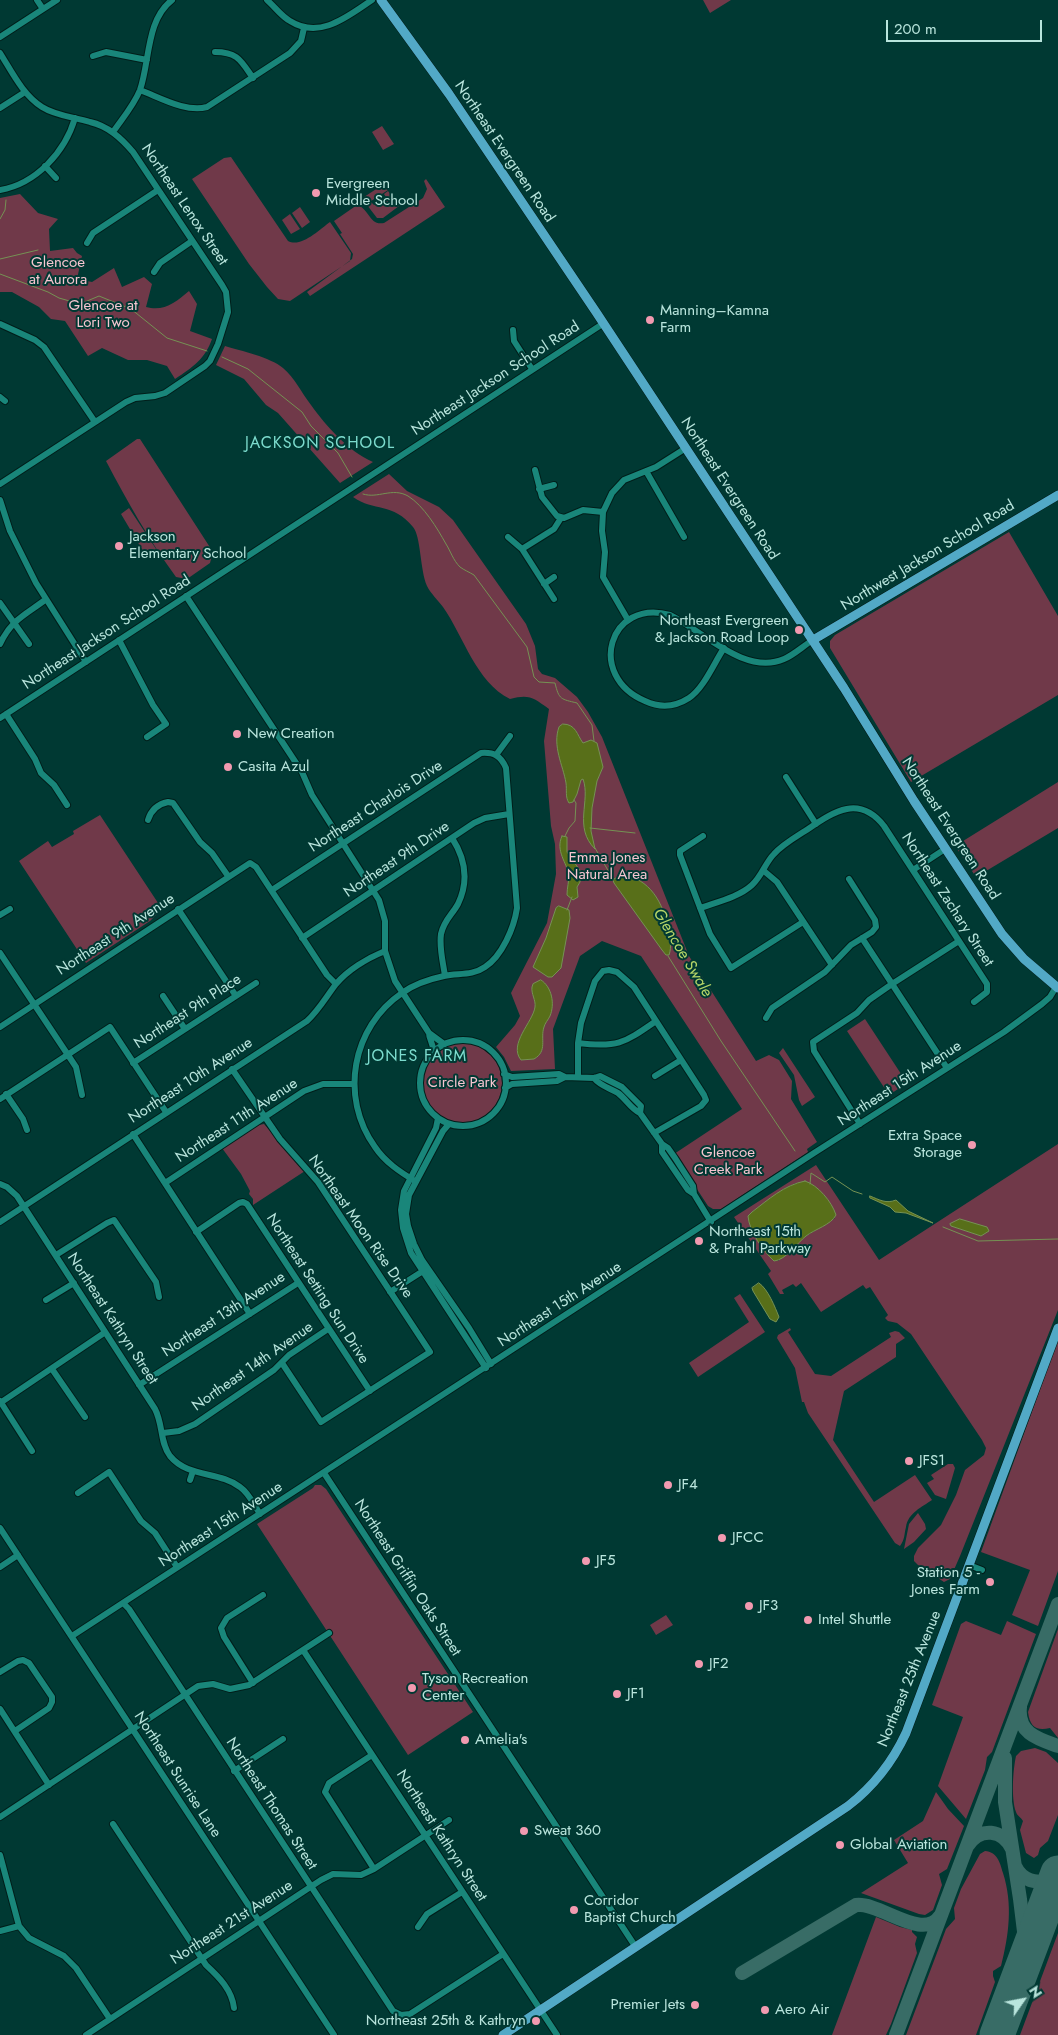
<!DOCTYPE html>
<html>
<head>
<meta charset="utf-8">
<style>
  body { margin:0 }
  #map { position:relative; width:1058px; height:2035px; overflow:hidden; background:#003933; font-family:Jost,sans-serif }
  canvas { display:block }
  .north { position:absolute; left:998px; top:1975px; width:50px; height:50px; -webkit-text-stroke:4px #003933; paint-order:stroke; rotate:57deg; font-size:14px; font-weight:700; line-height:20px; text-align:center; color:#b9e5dd }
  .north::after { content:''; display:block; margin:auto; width:18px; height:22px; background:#b9e5dd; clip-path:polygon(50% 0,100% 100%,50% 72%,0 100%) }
  .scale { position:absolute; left:886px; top:20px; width:156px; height:22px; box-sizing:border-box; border:2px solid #b9e5dd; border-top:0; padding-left:6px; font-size:15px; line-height:18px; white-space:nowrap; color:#b9e5dd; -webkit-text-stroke:4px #003933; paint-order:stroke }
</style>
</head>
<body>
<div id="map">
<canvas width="1058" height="2035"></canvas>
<div class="north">N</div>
<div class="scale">200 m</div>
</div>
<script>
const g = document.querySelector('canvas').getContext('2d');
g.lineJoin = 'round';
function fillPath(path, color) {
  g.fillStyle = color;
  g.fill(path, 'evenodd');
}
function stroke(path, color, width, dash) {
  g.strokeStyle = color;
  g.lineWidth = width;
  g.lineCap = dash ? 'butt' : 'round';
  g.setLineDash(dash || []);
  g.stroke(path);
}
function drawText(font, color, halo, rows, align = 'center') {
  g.font = font + ' Jost,sans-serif';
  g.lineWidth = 4;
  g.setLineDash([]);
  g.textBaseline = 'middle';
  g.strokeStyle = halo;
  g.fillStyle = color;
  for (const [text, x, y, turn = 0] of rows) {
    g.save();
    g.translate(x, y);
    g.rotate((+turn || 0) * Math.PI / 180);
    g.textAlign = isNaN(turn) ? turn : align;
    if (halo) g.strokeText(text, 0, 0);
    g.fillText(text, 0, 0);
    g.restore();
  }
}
fillPath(new Path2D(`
  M703,0h28l-21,13z
  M382,126l12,18 -11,6 -11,-18z
  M231,157l57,84c13,7 31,-11 42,-19l21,31 -1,8 -60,40 -12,-2 -11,-12 -18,-23 -57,-85 32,-21z
  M426,179l19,28 -135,89 -3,-4 45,-33 1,-5 -13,-20 2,-1 -8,-12 23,-16c13,4 12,21 27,18l39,-25 4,-9 -3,-8z
  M384,184l4,6 -20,13 -4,-6z
  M388,191l11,15 -16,12h-6l-10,-13 4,-3 3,3 12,-8 -2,-3z
  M20,194l18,19 20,6 -9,10 1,22 23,-3 4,5 5,3 -5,23 15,3 22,-14 8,19 22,-10 8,7 -6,23c18,5 30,-5 43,-16l8,13 -7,27 22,8c-7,20 -19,28 -37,40l-8,-13 -20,-6h-19l-26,-12 -14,8 -23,-35 -14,-2 -12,-12 -27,-15h-12v-94z
  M300,207l10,15 -8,6 -10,-15z
  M290,214l10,15 -9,5 -9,-14z
  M225,346c16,5 45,11 58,22 12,10 18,24 28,37 15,21 37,46 62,57l-33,21 -62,-70 -12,-8 -22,-26 -28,-14z
  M137,439h3l73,113 -3,11 -23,16 -11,-2c-27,-37 -49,-76 -70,-116z
  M389,474l18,17 32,16 14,13 73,104 9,22 3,23 4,5 13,4 22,19 11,15 14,25 87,219 67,105 13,-6 10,5 13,21 -1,18 26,43 -10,7 1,3 -87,57h-8l-5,-3 -34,-52 68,-45 -101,-153 -39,-15 -22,15 -27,73 2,40 -44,2 -7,-14 -8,-10 19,-22 5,-9 -9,-23 36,-70 9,-49 -1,-30 -4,-18 -7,-85 5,-32c-16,-11 -19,-15 -39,-10 -34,-17 -46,-62 -67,-92 -5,-7 -12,-13 -16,-21 -7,-16 -6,-50 -14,-59 -20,-25 -39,-15 -60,-30z
  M129,508l27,41 -10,7 -25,-42z
  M1009,532l49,84v79l-147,87 -81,-134v-7l5,-6z
  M1058,782v46l-82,49 -21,-31z
  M100,815l62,94 -12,12 -64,42 -67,-102 29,-20 4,6 22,-13 -1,-3z
  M865,1019l42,64 -18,12 -42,-64z
  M422 1083a40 40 0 1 1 80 0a40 40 0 1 1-80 0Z
  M783,1048l32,49 -13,9 -3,-6 -5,-25 -15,-22z
  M264,1124l41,47 -52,34v-6l-4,-5 1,-3 -9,-17 -19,-26 37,-23z
  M1058,1144v166l-98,246 -10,23 -6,3 -26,-17 -4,-4v-5l4,-8 23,-23 15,-30 9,-25 19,-15 2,-7 -4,-8 -71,-106 -14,-11 -9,-2 -3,-3 3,-3 -18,-28 -4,2 -3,-4 -42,27 -20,-29 -5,4 -3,-3 -11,6 2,4h-4l-12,-20 3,-3 -37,-54 82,-52 63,95zM796,1183l14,1 25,34 -29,18 -28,25 -26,-49 32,-23z
  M740,1294l25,38 -67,45 -9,-14 60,-41 -15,-24z
  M790,1328l1,2 -3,2 27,42 16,2 60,-39 -2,-4 6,-2 4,1 6,6 -9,6v13l-52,34 -11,49 41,62 41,-27 17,25c-10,7 -24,13 -26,27 -2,8 -1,12 -6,19l-5,-3 -87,-130 -4,-11h-2l-7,-34 -18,-30 1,-3z
  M1058,1340v231l-20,55 -26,-11 18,-45 -49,-18z
  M948,1464h5l2,4 -9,31 -11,-4 -8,-12 7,-4 -3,-4z
  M315,1485h6l5,4 147,223 -65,43 -151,-231 56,-36z
  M918,1513l7,11 1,5 -12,13 -10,7 5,-25z
  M666,1615l7,10 -17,10 -6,-10z
  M966,1621l35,14 6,-14 29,13 -44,118 -5,5 -2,13 -19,49 -28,-33 25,-69 -31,-12 29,-81z
  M1058,1629v109l-8,-10c-14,3 -20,-1 -22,-16z
  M1035,1748l11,4 12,11v52l-10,26 -8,7 -2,7 -4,3 -8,-5 -6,-23 3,-9c-2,-4 -6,-5 -7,-9 -5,-14 -3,-42 0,-56l5,-5z
  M936,1792l12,17 16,17 -17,43 -8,5 3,11 -9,25 -8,5 -6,-1 -58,-21 47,-30 -14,-23 29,-19z
  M985,1851c12,1 15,11 18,22 10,31 6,62 -2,93l-8,5v5l2,6 -19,53h-70l40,-106 9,-10 -1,-11 7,-19 19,-35z
  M876,1917l24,10 12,3v2l5,5 -2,7 2,9 -26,71 -5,11h-54z
  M1058,1933v102h-38z`), '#703949');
const water = new Path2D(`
  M563,724c13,0 14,11 20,19l8,-3 6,3 6,24 -6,14 -5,27 -1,23 4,18c-22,-22 -4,-48 -12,-70l-2,1 -4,14 -4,8 -4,1c-4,-6 -2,-13 -3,-20 -3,-18 -14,-37 -7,-56z
  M562,836l5,1v15l14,20 -1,10 -3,5 1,10 -5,3 -6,-5c0,-7 2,-14 2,-20 -2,-12 -14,-24 -7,-39z
  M622,875c28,3 41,28 46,53 2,8 4,19 1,27h-3l-4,-5 -48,-67 -1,-3z
  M559,906l10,4 1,8 -9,50 -9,9h-4l-15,-10 13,-29 10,-30z
  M541,980c11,7 14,24 9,36 -2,4 -5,7 -6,11 -4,12 4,24 -10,32l-13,1c-13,-16 12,-38 14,-53 1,-7 -4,-13 -3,-20l1,-3z
  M805,1181c13,4 27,21 31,34 -5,10 -21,14 -30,21 -9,7 -20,24 -32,25 -11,-10 -25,-30 -26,-45l4,-4c16,-12 32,-27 53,-31z
  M870,1196c10,4 16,8 26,4l12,11 25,12 -27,-10 -11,-1 -5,-5 -20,-9z
  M960,1219l27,8 2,4 -8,5 -30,-10 -1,-2z
  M759,1283c9,6 16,24 20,34l-3,5 -6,-3 -17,-28 -1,-3z`);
fillPath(water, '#586f19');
stroke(water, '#759254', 1);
stroke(new Path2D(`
  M0,219l5,-9 1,-10
  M0,259l38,-9
  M0,274l48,18 11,6 21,6 19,-8 32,13 36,29 40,13
  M222,357l26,12 54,43 9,14 27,27 14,24
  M363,494c15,5 29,-7 45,2 16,10 29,32 38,48 5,8 7,16 14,23 4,3 9,5 14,8l53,72 7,30 5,5 16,1c4,17 6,16 22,20l15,22 2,16
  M590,828l45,5
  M565,836l4,-8 6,-7 1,-18 -2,-3
  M595,848l18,31
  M567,910l5,-13
  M668,956l53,85 74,110
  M810,1184l1,-11 14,9 7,-5 21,14 9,3
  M943,1227l35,14 80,-2`), '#759254', 1);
stroke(new Path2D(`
  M1020,1707c-3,26 18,32 38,39
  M1005,1758v44l15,97 7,57
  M968,1845c12,-18 35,-16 44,4
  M1015,1866c8,17 22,16 39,16
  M742,1973l114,-68c24,-3 67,37 84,11
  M896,2035l162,-431`), '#386c66', 14);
stroke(new Path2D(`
  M997,2035l61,-162`), '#386c66', 35);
const minor = new Path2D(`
  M37,0l6,9
  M267,0c8,7 14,16 23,21 30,19 58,-5 82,-21
  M0,37l57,-37
  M215,52c23,0 26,9 38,26
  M0,53c12,19 23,42 42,54 14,9 32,10 48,15 18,4 31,16 43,30l89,133 4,7 2,20 -10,32 -8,17 -5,5 -40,27 -10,3 -20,2 -9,4 -126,82
  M93,56l13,-4 41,8
  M140,90c19,7 46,23 67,17l83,-54 11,-12 3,-13
  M0,108l25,-16
  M113,132c9,-13 21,-27 27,-42 10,-29 6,-70 32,-90
  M45,166l11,12
  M0,190c36,-6 65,-38 75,-72
  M87,243l6,-10 65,-43
  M154,272l6,-9 32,-22
  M0,324l35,16 9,7 51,75
  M513,330l1,11 18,28
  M0,397l5,4
  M535,470l7,27 15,19 7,2 19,-8 20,2
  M646,471l38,66
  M539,489l15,-4
  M0,500l10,31 26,52 50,79
  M508,537l14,12 32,50
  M522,549l32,-20 7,-11
  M544,584l10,-7
  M186,596l116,176 10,23 67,105 6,21v30l10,30 34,52 15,11
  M0,603l29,41
  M628,620l-25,-43 2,-25 -3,-21 1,-19 9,-19 12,-13 32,-13 30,-19
  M119,640l34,65 13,19 -19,13
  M0,644c11,-24 25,-29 45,-44
  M724,648c-10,15 -20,40 -35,50 -14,9 -29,10 -44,3 -59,-25 -36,-103 25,-86 33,16 75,61 114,44 10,-4 19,-13 29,-19
  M6,714l29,45 6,14 13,12 13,20
  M0,718l604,-395
  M496,755l14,-19
  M786,777l30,47
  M148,820c3,-10 10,-16 20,-18l5,1 27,39 12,11 16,23
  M703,836l-23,15v4l30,79 21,34 72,-46
  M913,870l32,-21
  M764,871l13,11 55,83
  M272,890l209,-137c13,-1 20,3 25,15l11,140c-3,20 -15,48 -32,59 -13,9 -26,6 -41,9 -14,3 -30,8 -42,17 -50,34 -63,104 -27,154 10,15 25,25 40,34
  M700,908c17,-6 39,-11 52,-23 10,-9 13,-22 22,-31 8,-9 20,-16 31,-23 27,-18 53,-38 79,-5l103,158v8l-13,10
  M178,909l58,87
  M0,915l10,-6
  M302,938l172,-115 11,-5 24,-4
  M862,938l85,130
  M0,953l76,114 6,28
  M445,976c-2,-14 -6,-28 -4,-42 3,-14 11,-19 17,-30 11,-23 7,-46 -6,-66
  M163,996l22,33
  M766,1018l6,-10 53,-36 26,-27 21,-13 4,-5 -1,-7 -26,-41
  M0,1027l250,-164 6,4 71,108 9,9
  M429,1033c0,7 5,11 4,19
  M420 1083a43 43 0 1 1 86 0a43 43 0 1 1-86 0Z
  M578,1043c40,5 46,0 78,-22
  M133,1063l123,-80
  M232,1069l48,70 38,43 112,170 -109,70 -39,-59
  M504,1074l8,3 47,-3 6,3
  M655,1076l26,-16
  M578,1077v-34l3,-20 14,-42 8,-10 6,-1 8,2 17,15 70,108 2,5 -5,6 -47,27
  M594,1078c6,8 16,10 24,15 8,6 13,16 22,20l22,31 6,4 7,10 18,28 1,8
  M505,1088l7,-4 45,-3 8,-4 29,1 6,-2 22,11 19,19 -1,7
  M6,1094l17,25 4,11
  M0,1099l110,-72 56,85
  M438,1118l-2,10 -32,63 -3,19 2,18 8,25 75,115
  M449,1124l-6,7 -34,64 -3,19 2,12 6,18 8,16 47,68 22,36
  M860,1124l-46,-73 -1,-9 44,-29 12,-13 23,-16 67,-43
  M133,1134l117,180
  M662,1144v8l26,38 6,4 17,28
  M165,1183l139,-92 19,-7h31
  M0,1184l7,3 10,9 138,213c8,15 5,34 15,47 18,22 49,15 70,31 9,6 14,18 20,27
  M0,1222l307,-201c12,-11 19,-24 29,-37 12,-14 32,-26 49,-33
  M196,1232l43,-29 4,-1 4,2 123,187
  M56,1255l51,-32 7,-3 42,62 3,15
  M390,1292l33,-21
  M46,1300l28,-17
  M52,1369l33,48
  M139,1385l159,-102
  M0,1401l32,50
  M0,1403l104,-70
  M163,1433l16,-2 16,-7 79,-54 15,-15 39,-26
  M324,1473l311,473
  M190,1480l3,-9
  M78,1493l31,-21 32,49 14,12 22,34
  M0,1528l334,507
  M969,1565l13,5
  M0,1567l18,-12
  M123,1603l6,6 264,402 8,4 9,-1 93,-60
  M72,1636l742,-483 190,-121 38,-28 8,-7 6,-10
  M303,1650l254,385
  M0,1672l18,-11 5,-1 6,3 23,34v5l-3,6 -34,23
  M253,1683l-29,-46 -3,-9 6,-10 36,-23
  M0,1709l49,76
  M372,1755l-43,28 -4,9 49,77
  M234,1771l49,-32
  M0,1817l198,-131 15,-2 17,5 19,-4 80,-52
  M113,1824l93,141c13,12 26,25 28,43
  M0,1855l19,71 10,12 35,18 12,12 34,51
  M418,1927l9,-13 35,-22
  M0,1931l19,-5
  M86,2035l235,-155 12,-6 28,1 13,-6 75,-49`);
const major = new Path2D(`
  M381,0l68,94 147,218 248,376 70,113 88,133 22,25 34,29
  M813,640l245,-145
  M503,2035l345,-229c26,-20 44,-43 58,-73l152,-405`);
stroke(minor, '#001e1a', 8);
stroke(major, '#001e1a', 10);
stroke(minor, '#19867a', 6);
stroke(major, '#52a9c6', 9);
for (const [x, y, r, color] of [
  [316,193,5,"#f29ab0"],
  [650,320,5,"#f29ab0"],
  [119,546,5,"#f29ab0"],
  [799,630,5,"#f29ab0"],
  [237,734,5,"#f29ab0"],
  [228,767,5,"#f29ab0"],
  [972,1145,5,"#f29ab0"],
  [699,1241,5,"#f29ab0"],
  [909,1461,5,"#f29ab0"],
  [668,1485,5,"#f29ab0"],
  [722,1538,5,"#f29ab0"],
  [586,1561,5,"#f29ab0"],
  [990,1582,5,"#f29ab0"],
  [749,1606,5,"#f29ab0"],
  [808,1620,5,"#f29ab0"],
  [699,1664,5,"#f29ab0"],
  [412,1688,5,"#f29ab0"],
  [617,1694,5,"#f29ab0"],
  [465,1740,5,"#f29ab0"],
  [524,1831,5,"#f29ab0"],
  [840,1845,5,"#f29ab0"],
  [574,1910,5,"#f29ab0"],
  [695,2005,5,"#f29ab0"],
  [765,2010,5,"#f29ab0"],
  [536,2021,5,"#f29ab0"]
]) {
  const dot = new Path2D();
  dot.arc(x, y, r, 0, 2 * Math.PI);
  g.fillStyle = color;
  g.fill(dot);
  stroke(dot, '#003933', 2);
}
drawText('15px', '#b9e5dd', '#003933', [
  ["Northeast Evergreen Road",504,152,56],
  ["Northeast Lenox Street",184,205,56],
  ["Northeast Jackson School Road",496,379,-33],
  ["Northeast Evergreen Road",729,489,57],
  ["Northwest Jackson School Road",928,556,-31],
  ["Northeast Jackson School Road",107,633,-33],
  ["Northeast Charlois Drive",376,807,-33],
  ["Northeast Evergreen Road",950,829,57],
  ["Northeast 9th Drive",397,860,-34],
  ["Northeast Zachary Street",947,900,57],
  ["Northeast 9th Avenue",116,935,-33],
  ["Northeast 9th Place",188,1012,-33],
  ["Northeast 10th Avenue",191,1081,-33],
  ["Northeast 15th Avenue",900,1084,-33],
  ["Northeast 11th Avenue",237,1121,-33],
  ["Northeast Moon Rise Drive",360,1227,55],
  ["Northeast Setting Sun Drive",317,1289,57],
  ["Northeast 15th Avenue",560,1305,-33],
  ["Northeast 13th Avenue",224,1315,-33],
  ["Northeast Kathryn Street",112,1319,57],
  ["Northeast 14th Avenue",253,1367,-35],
  ["Northeast 15th Avenue",221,1525,-33],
  ["Northeast Griffin Oaks Street",407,1578,57],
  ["Northeast 25th Avenue",910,1679,-68],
  ["Northeast Sunrise Lane",177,1775,57],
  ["Northeast Thomas Street",271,1804,57],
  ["Northeast Kathryn Street",441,1836,57],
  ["Northeast 21st Avenue",232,1923,-33]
]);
drawText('15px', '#b9e5dd', '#003933', [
  ["Evergreen",326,184],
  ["Middle School",326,201],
  ["Manning–Kamna",660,311],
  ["Farm",660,328],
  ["Jackson",129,537],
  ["Elementary School",129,554],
  ["Northeast Evergreen",789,621,"right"],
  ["& Jackson Road Loop",789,638,"right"],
  ["New Creation",247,734],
  ["Casita Azul",238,767],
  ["Extra Space",962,1136,"right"],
  ["Storage",962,1153,"right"],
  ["Northeast 15th",709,1232],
  ["& Prahl Parkway",709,1249],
  ["JFS1",919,1461],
  ["JF4",678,1485],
  ["JFCC",732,1538],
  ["JF5",596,1561],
  ["Station 5 -",980,1573,"right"],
  ["Jones Farm",980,1590,"right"],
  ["JF3",759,1606],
  ["Intel Shuttle",818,1620],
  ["JF2",709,1664],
  ["Tyson Recreation",422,1679],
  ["Center",422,1696],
  ["JF1",627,1694],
  ["Amelia's",475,1740],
  ["Sweat 360",534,1831],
  ["Global Aviation",850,1845],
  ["Corridor",584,1901],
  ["Baptist Church",584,1918],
  ["Premier Jets",685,2005,"right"],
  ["Aero Air",775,2010],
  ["Northeast 25th & Kathryn",526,2021,"right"]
], 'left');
drawText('15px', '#f6c5d0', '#003933', [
  ["Glencoe",58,263],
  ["at Aurora",58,280],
  ["Glencoe at",103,306],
  ["Lori Two",103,323],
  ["Emma Jones",607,858],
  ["Natural Area",607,875],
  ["Circle Park",462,1083],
  ["Glencoe",728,1153],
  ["Creek Park",728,1170]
]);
g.letterSpacing = '1px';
drawText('16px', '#7cdcce', '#003933', [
  ["JACKSON SCHOOL",320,444],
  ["JONES FARM",417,1057]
]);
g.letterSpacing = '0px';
drawText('italic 16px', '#b5d568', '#003933', [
  ["Glencoe Swale",682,953,59]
]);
</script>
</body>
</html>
